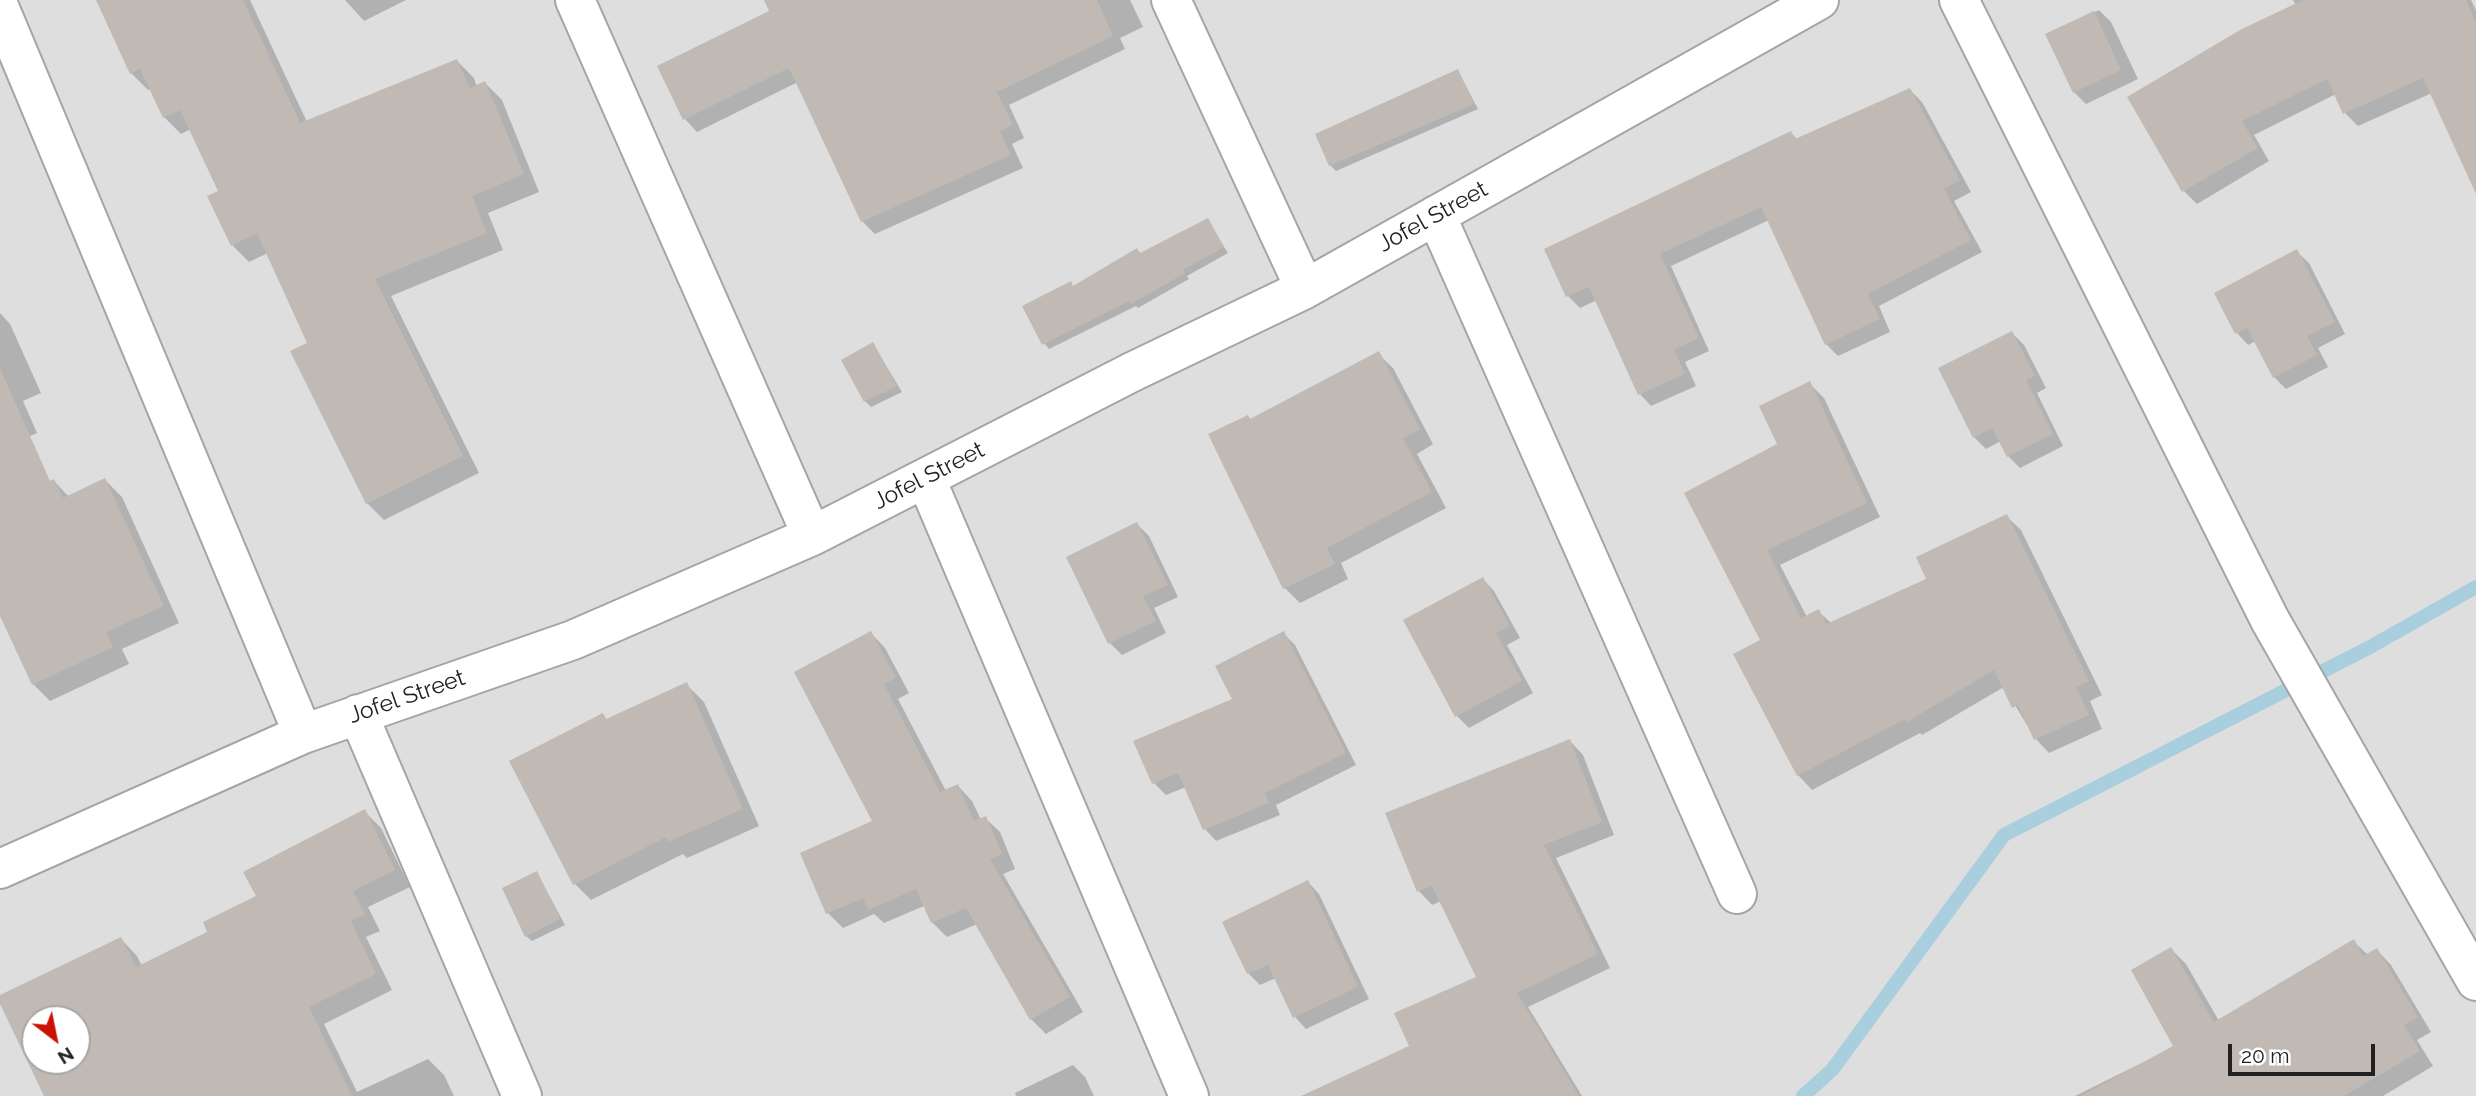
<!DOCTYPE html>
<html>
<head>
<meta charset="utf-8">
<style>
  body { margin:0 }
  #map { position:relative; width:2476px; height:1096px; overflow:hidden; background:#f1eee7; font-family:Raleway,sans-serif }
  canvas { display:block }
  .north { position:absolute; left:21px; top:1005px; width:70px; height:70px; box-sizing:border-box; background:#fff; border:2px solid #a6a6a6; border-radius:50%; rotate:148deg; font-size:19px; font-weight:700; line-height:28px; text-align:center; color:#212121 }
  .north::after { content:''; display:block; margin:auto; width:24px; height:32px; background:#cb1106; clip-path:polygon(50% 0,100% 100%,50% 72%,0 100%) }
  .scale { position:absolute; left:2228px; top:1044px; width:147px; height:32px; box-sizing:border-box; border:4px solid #212121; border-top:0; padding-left:9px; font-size:21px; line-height:24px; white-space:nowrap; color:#212121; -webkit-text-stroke:5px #fff; paint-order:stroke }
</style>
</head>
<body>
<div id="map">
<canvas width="2476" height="1096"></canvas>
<div class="north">N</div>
<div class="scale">20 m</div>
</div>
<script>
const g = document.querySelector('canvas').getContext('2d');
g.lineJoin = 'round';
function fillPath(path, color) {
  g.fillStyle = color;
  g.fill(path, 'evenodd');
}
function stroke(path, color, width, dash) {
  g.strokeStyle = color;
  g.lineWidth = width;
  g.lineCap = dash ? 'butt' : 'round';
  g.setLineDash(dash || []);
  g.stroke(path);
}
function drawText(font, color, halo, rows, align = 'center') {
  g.font = font + ' Raleway,sans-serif';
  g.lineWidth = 6;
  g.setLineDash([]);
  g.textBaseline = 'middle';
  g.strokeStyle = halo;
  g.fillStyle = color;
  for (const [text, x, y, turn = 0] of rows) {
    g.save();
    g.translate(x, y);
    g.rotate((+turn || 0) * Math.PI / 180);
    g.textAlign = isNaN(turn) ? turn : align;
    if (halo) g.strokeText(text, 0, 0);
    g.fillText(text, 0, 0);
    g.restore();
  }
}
fillPath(new Path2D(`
  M0,0h2476v1096h-2476zM35,1019h42v42h-42z`), '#dedede');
fillPath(new Path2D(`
  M98,0h152l57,122 150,-61 17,17 3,9 8,-4 17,17 37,92 -51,21 15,37 -112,46 88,177 -95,47 -17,-17 -58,-160 -41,-90 -19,9 -17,-17 -12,-53 -29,-63 -10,5 -17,-17 -13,-28 -3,1 -17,-17z
  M345,0h61l-42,21z
  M766,0h364l13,27 -23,11 5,11 -116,56 15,33 -12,6 11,24 -148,66 -13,-13 -64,-139 -101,50 -12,-13 86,-108z
  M2293,0h178l5,10v180l-44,-97 -74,33 -13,-13 -9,-19 -82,41 15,26 -72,43 -13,-13 112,-186z
  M2099,10l12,12 27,57 -52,25 -12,-12 -27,-57z
  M1458,71l20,38 -142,62 -6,-6z
  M1910,90l12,12 49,90 -17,9 28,51 -103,54 11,26 -52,24 -12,-12 -57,-124 -98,46 38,85 -24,11 11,24 -45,20 -11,-12 -43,-94 -17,8 -12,-12 -22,-46 245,-117 7,7z
  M1207,220l21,33 -41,23 2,3 -51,29 -2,-2 -87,43 -5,-6 27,-59 3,3 63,-37 4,4z
  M2297,252l12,11 36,71 -27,14 10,19 -42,22 -12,-12 -18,-36 -8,4 -11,-12 -21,-39z
  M0,313l10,11 31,69 -18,8 14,32 -37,16z
  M2012,333l12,12 22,43 -9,5 26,53 -43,22 -12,-12 -7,-15 -15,8 -12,-12z
  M873,344l29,48 -31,15 -6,-6z
  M1378,354l15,14 40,76 -16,10 29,54 -105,55 7,16 -48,24 -15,-15 -74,-153 37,-18 3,3z
  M1809,383l15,15 56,119 -100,48 27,52 11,-6 13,12 98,-43 77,-64 15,14 81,165 -12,6 12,28 -53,24 -14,-15 -31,-51 -82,48 -2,-2 -108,57 -14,-15 -36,-134 -76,-148 94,-48z
  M105,480l17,17 57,126 -57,26 7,15 -79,37 -17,-17 -33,-72v-106l54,-25 15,16z
  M1137,524l12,12 29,61 -24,11 12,25 -44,22 -12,-12z
  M1483,579l11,12 26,47 -13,7 26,48 -64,35 -12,-12z
  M871,633l14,15 24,45 -11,6 48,92 12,-5 14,15 9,19 4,-2 15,14 15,37 -12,5 80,138 -37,22 -15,-15 -54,-95 -30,13 -15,-15 -8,-16 -40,17 -10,-9 -31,14 -15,-15 47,-91z
  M1283,633l12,12 61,120 -80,40 4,10 -64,26 -11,-12 -19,-42 -20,8 -12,-12 -18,-41 98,-42z
  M687,685l17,17 55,124 -72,32 -4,-4 -92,46 -17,-17 29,-168 4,5z
  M1570,741l13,14 31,80 -58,23 54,110 -82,39 54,89h-269l98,-49 67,-69 -37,-77 -9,4 -13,-14 -32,-77z
  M364,811l17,17 29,59 -42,20 12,24 -14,6 26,53 -68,34 33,68 71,-33 16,16 10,21h-408l-46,-99 121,-58 16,17 5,10 67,-33zM35,1019h42v42h-42z
  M537,873l28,52 -33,16 -6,-5z
  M1308,882l11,12 50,105 -63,30 -11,-12 -19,-39 -16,7 -12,-12z
  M2353,941l15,14 9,-5 14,15 40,67 -14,8 16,26 -50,30h-308l101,-50 -5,-97 15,15 33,57z
  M1073,1065l12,12 9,19h-78l-1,-3z`), '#0003');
stroke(new Path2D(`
  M1803,1096l29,-26 172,-235 366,-188 106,-60`), '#a9cedd', 14);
fillPath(new Path2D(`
  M96,0h147l57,123 157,-64 13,29 15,-7 39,93 -52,22 15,37 -112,46 88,177 -97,48 -76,-153 17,-8 -50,-110 -26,13 -24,-50 11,-5 -38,-81 -17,8 -23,-49 -10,5z
  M764,0h333l16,36 -116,56 16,33 -13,6 11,24 -150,67 -72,-154 -106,52 -26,-54 112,-55z
  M2303,0h163l10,23v171l-53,-116 -80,36 -16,-35 -85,42 16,27 -76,44 -55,-95 113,-67z
  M2094,11l27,59 -48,23 -28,-59z
  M1458,69l16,35 -145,62 -14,-32z
  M1910,88l50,92 -16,9 27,51 -103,54 12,25 -55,26 -64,-138 -101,47 39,84 -25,12 11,24 -47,21 -49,-108 -23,10 -22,-48 247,-118 4,8z
  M1208,218l16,29 -41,23 2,3 -54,31 -2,-3 -87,44 -20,-39 49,-25 2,5 64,-38 3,5z
  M2297,249l38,73 -28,14 10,19 -44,23 -26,-50 -12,6 -21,-41z
  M2012,331l23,45 -9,4 27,54 -46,23 -15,-29 -19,10 -35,-70z
  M873,342l24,44 -33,16 -23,-42z
  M1379,351l41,78 -17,10 29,53 -105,56 8,16 -52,25 -75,-155 40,-19 2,4z
  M0,368l50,113 4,-2 9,19 42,-20 59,128 -58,26 7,15 -81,38 -32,-69z
  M1810,381l57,122 -100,47 34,68 18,-9 7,15 100,-45 -10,-22 91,-43 82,167 -13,6 13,28 -55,25 -16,-35 -6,3 -18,-38 -87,52 -2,-3 -108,57 -64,-122 27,-14 -76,-147 93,-49 -18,-38z
  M1137,522l31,63 -25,11 13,25 -48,23 -42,-87z
  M1483,577l27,49 -14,7 26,48 -67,36 -52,-97z
  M871,631l25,47 -12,6 56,108 18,-8 16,37 12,-5 16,38 -12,5 80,138 -40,23 -64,-112 -35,15 -15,-34 -48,21 -5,-12 -37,16 -26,-61 72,-32 -78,-149z
  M1284,631l62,122 -81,40 4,10 -66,27 -25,-57 -26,11 -19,-43 99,-42 -17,-33z
  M687,682l56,127 -75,33 -2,-5 -93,48 -64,-124 94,-48 3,6z
  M1570,739l32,83 -58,23 54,109 -81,39 62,103h-278l108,-50 -15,-33 82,-36 -44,-91 -15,6 -32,-79z
  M365,809l30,61 -42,21 12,23 -14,7 25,53 -67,33 43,89h-308l-44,-92v-9l121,-58 15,30 71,-35 -4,-10 53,-26 -13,-24zM35,1019h42v42h-42z
  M537,871l23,48 -35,18 -23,-49z
  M1308,880l50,107 -65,31 -25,-53 -21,9 -25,-52z
  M2354,939l9,17 14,-8 41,69 -14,8 16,26 -76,45h-263l92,-50 -42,-76 40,-23 43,75z`), '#c1bab4');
const minor = new Path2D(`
  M575,0l237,536
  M1171,0l134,289
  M1959,0l311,620 206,361
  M0,9l303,725
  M1436,215l301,679
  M926,479l263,617
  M358,714l164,382
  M0,869l303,-135 270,-94 239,-104 320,-164 173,-83 514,-289`);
stroke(minor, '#a5a5a5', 42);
stroke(minor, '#fff', 38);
drawText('23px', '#212121', '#fff', [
  ["Jofel Street",1433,217,-29],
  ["Jofel Street",929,476,-27],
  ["Jofel Street",407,697,-19]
]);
</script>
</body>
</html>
